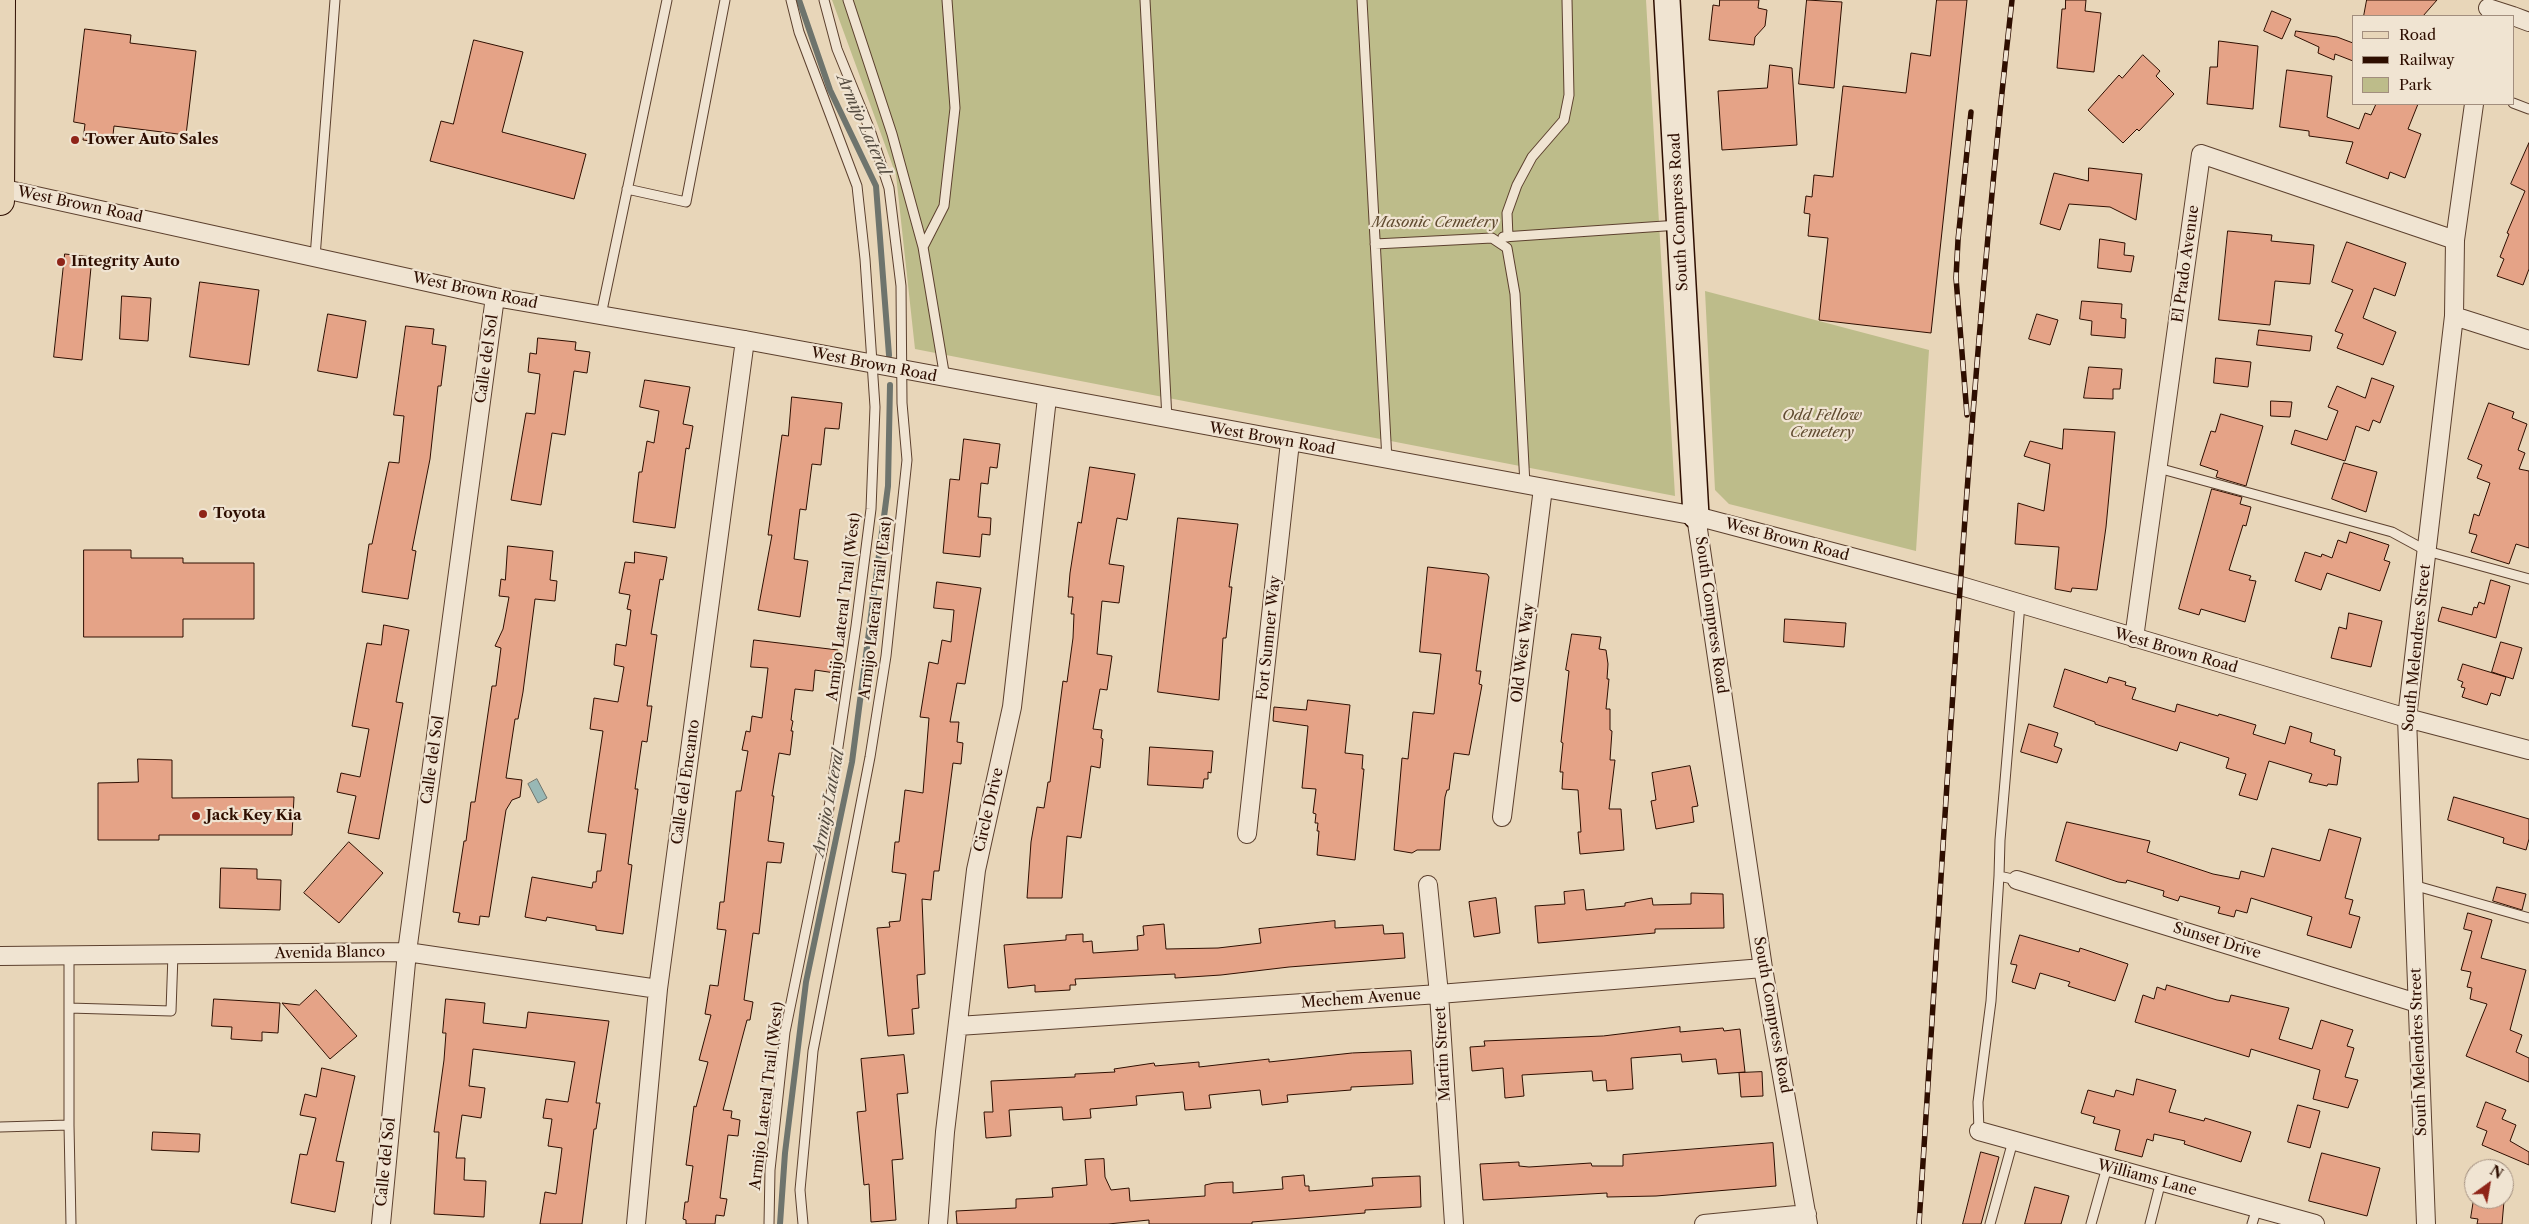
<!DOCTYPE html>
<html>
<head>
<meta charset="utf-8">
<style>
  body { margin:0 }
  #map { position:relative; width:2529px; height:1224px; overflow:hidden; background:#e8d6b9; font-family:"Libre Caslon Text",serif }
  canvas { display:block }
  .legend { position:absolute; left:2352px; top:15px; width:162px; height:90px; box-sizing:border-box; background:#f0e4d2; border:1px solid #a28e7e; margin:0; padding:6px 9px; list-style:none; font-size:15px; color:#2e0e00 }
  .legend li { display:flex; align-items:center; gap:10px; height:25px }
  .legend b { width:25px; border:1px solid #a28e7e }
  .north { position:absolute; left:2464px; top:1159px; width:50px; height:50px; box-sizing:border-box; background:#f0e4d2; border:1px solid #a28e7e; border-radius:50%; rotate:32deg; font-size:14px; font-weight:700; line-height:20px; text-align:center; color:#2e0e00 }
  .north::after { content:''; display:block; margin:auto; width:18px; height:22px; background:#8f2418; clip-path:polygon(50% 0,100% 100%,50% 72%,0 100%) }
</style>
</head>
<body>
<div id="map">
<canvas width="2529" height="1224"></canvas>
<ul class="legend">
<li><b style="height:6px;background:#e8d6b9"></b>Road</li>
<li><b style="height:6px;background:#2e0e00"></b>Railway</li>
<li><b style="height:14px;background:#bdbc8a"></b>Park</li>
</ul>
<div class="north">N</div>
</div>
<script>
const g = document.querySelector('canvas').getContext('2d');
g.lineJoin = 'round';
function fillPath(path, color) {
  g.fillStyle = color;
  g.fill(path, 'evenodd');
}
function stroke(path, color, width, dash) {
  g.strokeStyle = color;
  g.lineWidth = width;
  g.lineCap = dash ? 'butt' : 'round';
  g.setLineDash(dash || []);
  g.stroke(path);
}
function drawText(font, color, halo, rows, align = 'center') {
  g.font = font + ' "Libre Caslon Text",serif';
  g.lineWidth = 4.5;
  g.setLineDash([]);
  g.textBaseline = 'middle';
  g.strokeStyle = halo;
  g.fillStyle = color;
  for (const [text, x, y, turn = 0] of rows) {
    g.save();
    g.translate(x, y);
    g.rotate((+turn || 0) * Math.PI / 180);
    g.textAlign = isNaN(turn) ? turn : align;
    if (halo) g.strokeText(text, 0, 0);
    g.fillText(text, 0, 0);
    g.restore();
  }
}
fillPath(new Path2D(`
  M832,0h814l29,496 -760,-147 -19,-174z
  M1705,291l224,59 -13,201 -187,-47 -14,-14z`), '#bdbc8a');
const water = new Path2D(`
  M537,779l10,19 -9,5 -10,-19z`);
fillPath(water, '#98b8b5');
stroke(water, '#6e746d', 1);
stroke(new Path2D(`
  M799,0l31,90 46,96 13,169
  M780,1224l5,-71 21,-171 46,-220 36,-276 2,-101`), '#6e746d', 6);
const building = new Path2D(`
  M1720,0h39l-1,8 9,2 -2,16 -10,11 -1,8 -45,-5 4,-35 6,1z
  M1807,0l35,2 -8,86 -35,-4z
  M1937,0h30l-36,333 -112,-13 9,-82 -20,-2 2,-22 -6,-1 2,-17 6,1 2,-22 19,2 10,-91 63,7 5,-40 19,3z
  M2066,0h20l-1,11 16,2 -7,59 -37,-4 5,-59h3z
  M2367,0h70l-14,16h-59z
  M2272,11l19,8 -9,20 -18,-8z
  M85,29l46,6 -1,8 66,8 -10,84 -72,-9 -2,18 -29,-4 2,-16 -11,-2z
  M2296,31l41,6 16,6v18l-18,-7 -1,6 -16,-7 1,-6 -24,-11z
  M474,40l49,12 -21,80 84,22 -12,45 -144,-38 11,-40 12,3z
  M2219,41l39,5 -5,63 -46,-5 3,-37h7z
  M2143,55l17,16 -4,5 18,18 -35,37 -2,-2 -14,14 -35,-33 31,-35 3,3z
  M1770,65l22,3 5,77 -75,5 -4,-59 49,-3z
  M2287,70l45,6 -5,41 32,12 6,-16 6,2 5,-11h42l-10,25 13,5 -16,44 -15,-6 -2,7 -42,-16 7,-21 -44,-6v-5l-29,-4z
  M2529,143v126l-6,16 -26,-9 7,-17 -4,-2 9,-23 -2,-1 18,-42 -14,-7z
  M2089,168l53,6 -6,46 -26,-13 -41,-3 -9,26 -20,-6 14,-51 34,8z
  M2228,231l44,4 -1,6 43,4 -4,39 -35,-3 -5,44 -51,-5z
  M2100,239l25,4 -1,12 10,1 -3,16 -33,-4z
  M2347,242l59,21 -11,33 -21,-8 -11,30 33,14 -13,33 -46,-17 6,-14 -8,-3 18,-41 -21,-8z
  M65,254l27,3 -10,103 -28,-3z
  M200,282l59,8 -10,75 -59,-8z
  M122,296l29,2 -3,43 -28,-2z
  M2082,301l40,3 -1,14 5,1 -1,19 -34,-3 1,-14 -12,-2z
  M328,314l38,7 -9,57 -39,-7z
  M2037,314l21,6 -8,25 -21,-6z
  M406,326l28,3 -2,15 14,2 -5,40h-3l-8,73 -18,91 4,1 -8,48 -46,-7 7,-48h3l17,-82 10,1 5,-47 -10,-1z
  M2259,330l53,6 -2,15 -53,-6z
  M538,338l38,4 -1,8 15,2 -3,21 -13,-2 -9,64 -13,-2 -11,72 -30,-5 15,-87 9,1 5,-40 -12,-2 2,-19 6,1z
  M2216,358l35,4 -3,25 -34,-4z
  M2089,367l33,2 -2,20h-7v10l-29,-1z
  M2372,378l22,8 -14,37 -7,-3 -4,11 -13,-5 -11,35 -54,-17 4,-14 32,10 11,-29 -10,-4 9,-21 28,12z
  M645,380l45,7 -7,37 10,2 -4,23 -3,-1 -11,80 -42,-6 6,-50h3l5,-31 7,2 5,-32 -19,-4z
  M792,397l50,6 -3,26 -14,-1 -4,37 -9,-1 -6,46 -6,-1 -6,50 14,2 -8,56 -42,-7 14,-75h-4l14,-100 6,1z
  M2271,401l21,1 -2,15 -19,-1z
  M2489,403l25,9 -2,6 15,6 -9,26 7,3 -6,16 10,2v77l-13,-4 -7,20 -38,-12 6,-17 -8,-2 5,-19 5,2 11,-33 -13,-5 5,-13 -14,-6z
  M2221,414l42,12 -17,60 -30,-9 2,-6 -18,-6 11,-34 4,1z
  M2064,429l51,3 -9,95 -9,63 -25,-2 -1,4 -16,-3 4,-42 -44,-3 3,-41 26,8 6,-47 -26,-8 6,-15 32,8z
  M964,439l36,5 -3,24 -7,-1 -2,17 -7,-1 -3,34 13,1 -1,17 -8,-1 -2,23 -37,-4 7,-74 9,1z
  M2344,463l33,9 -11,40 -34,-13z
  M1090,467l45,7 -8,46 -10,-2 -8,46 15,2 -5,37 -17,-2 -5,53 15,2 -5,34 -7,-1 -7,40 9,1 -1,8 2,1 -3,29 -9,-2 -10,72 -14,-2 -5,62h-35l4,-56 6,-35 7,1 4,-26h2l13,-101 4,1 6,-44 1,-24h-3l2,-17h-5l2,-24 8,-51 3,1z
  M2212,489l30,8 -2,7 11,3 -5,19 -3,-1 -14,45 22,6 -2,4 7,1 -11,41 -44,-13 -2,6 -20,-6z
  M1178,518l60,6 -9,63h3l-6,51h-3l-4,62 -61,-8z
  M2350,532l39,13 -5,15 6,2 -10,29 -53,-18 -6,17 -26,-9 10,-29 16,5 1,-3 10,4 6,-18 8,3z
  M508,546l45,5 -3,29 7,1 -2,20 -20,-2 -12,93 -5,27h-3l-9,59 16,2 -2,17 -8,3 -6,10 -17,107 -9,-1 -1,9 -21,-3 2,-9 -7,-1 11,-71h2l5,-39h4l17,-116h4l5,-38 -6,-2 8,-17 6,-32 -10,-1 2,-17 4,1z
  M84,550h47v8h52v5h71v56h-71v18h-99z
  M635,552l32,5 -4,23 -3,-1 -9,55 6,1 -10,71h5l-5,36 -5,-1 -7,48h3l-10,75 4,1 -9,69 -27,-4v-4l-49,-9 -1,4 -21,-4 7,-40 60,11 1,-6h3l1,-11h4l5,-37 -18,-2 15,-101 -13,-2 4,-31 24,4 6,-35 -10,-2 2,-21 10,2 5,-36 -4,-1 3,-14 -11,-2 6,-31 9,1z
  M1428,567l59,7 2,3 -13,94h5l-2,13 3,1 -13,70 -15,-2 -5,37h-2l-2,7 -5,53h-23l-5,3 -18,-3 8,-92 6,1 5,-47 21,2 7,-60 -21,-2z
  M2491,580l19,6 -14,52 -58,-17 4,-14 30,8 2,-8 3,1 2,-6 5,2z
  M937,582l44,6 -16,96 -8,-1 -7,39h9l-2,20 6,1 -2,21 -8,-1 -14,108h-5l-3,29 -9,-1 3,75 -8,1 2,33 -7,1 2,25 -26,2 -11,-108 13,-1 -1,-5 11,-1 6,-47 -14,-2 3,-30h4l6,-52 18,3 6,-75 -9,-1 9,-55 9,2 4,-24 9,2 3,-32 -20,-2z
  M2349,613l33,8 -11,46 -40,-9 8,-31 7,2z
  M1785,619l61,4 -2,24 -60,-5z
  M384,625l25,5 -13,72 7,1 -24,136 -31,-6 8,-37 -19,-4 4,-19 19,4 9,-48 -17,-3 15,-83 14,2z
  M1572,634l29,3 -2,12 7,1 2,14 -1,15h2l-3,30h4v21l2,1 -2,29h5l-6,49h12l3,41 -44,4 -2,-22h3l-3,-42 -16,-1 1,-17h-3l3,-29 -2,-1 8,-71 -3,-1z
  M754,640l84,10 -3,23 -20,-3 -2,21 -18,-2 -4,31 2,1 -2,10h2l-3,24 -11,-2 -7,43h2l-6,45 16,2 -3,20 -14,-1 -8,72 -6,-1 -9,67 9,2 -3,18h-3l-24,90 9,1 -1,7 9,2 -2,16 -10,-1 -8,63 7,1 -3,17 -8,-1 -1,9h-29v-4l-3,-1 2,-17h3l5,-36 -7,-1 3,-22 5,-37 2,1 12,-45 -9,-2 12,-45 -6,-1 5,-29 8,1 8,-56 -9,-1 3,-27h4l12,-111h5l7,-40 -6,-1 4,-19 4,1 2,-16 10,2 6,-50 -17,-1z
  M2501,642l21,6 -9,31 -21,-7z
  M2463,664l43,13 -6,19 -9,-3 -4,12 -25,-8 3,-9 -4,-1 2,-5 -5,-2z
  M2065,669l42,14 2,-6 17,5 -1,3 11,3 -4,11 43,13 2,-8 41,12 1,-2 37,11 -3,9 32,10 5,-18 22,7 -2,9 25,8 -1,5 7,2 -4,28 -9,-1 -1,2 -18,-4 3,-8 -43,-13 -12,39 -18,-5 7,-21 -20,-6 3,-10 -49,-16 -3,9 -82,-27v-2l-41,-15z
  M1308,700l42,5 -5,48 18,2 -1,14h2l-9,91 -38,-5 2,-24h-2l1,-8h-3l1,-9 -3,-1 3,-24 -14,-1 6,-62 -35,-5 1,-14 32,3z
  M2029,724l29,9 -4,13 8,3 -5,14 -36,-11z
  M1150,747l63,4 -2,22 -3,-1v7h-4l-1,9 -55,-3z
  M138,759l34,1v38l122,-1 -2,38h-133v5h-61v-57l40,-1z
  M1690,766l8,40 -6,1 2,15 -38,7 -5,-28 5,-1 -4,-27z
  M2454,797l75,22v20l-3,11 -23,-7 1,-5 -56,-18z
  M2067,822l83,19 -3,11 66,22 26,5 2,-8 23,6 8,-29 48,13 9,-32 32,9 -16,60 8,2 -4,14 11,3 -9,31 -44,-13 5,-18 -61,-19 -4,15 -11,-3 -2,7 -16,-4 2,-6 -40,-11 -2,5 -15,-5 1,-5 -37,-11 -1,3 -8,-1 -62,-21z
  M349,842l34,31 -44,50 -35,-30z
  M221,868l36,1v10l24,1 -1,30 -60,-2z
  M2497,887l29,7 -4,16 -29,-9z
  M1584,890l2,20 39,-4v-3l27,-5 1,7 38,-1v-11l32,1 1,34 -69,1v4l-117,10 -3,-37 30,-2 -1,-12z
  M1496,898l4,35 -26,4 -5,-35z
  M2468,913l24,7 -11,38 45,12 -16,60 12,5 -6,17 13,6v24l-63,-26 21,-52 -17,-5 2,-11 -5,-1 4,-15 -10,-2 11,-39 -8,-2z
  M1335,921v7l48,-3 1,9 19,-1 2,25 -116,9 -68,8 -46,3v-4l-100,5 1,6h-6v5l-35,2v-7l-27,3 -4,-43 62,-5v-5l17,-1v8l9,-1 1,12 45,-3 -1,-14 7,-1 -1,-9 21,-2 2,25 52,-1 43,-5 -2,-14z
  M2020,935l59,17 1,-4 48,16 -13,37 -47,-15 2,-4 -30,-9 -5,16 -23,-7 5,-17 -6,-1z
  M2167,985l50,15 12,2 2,-7 58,13 -10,31 33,10 9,-29 32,10 -6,16 7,2 -9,29 13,3 -10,28 -35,-9 7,-29 -69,-21 -2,8 -114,-35 8,-27 11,4 3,-12 8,3z
  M316,990l41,46 -27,23 -48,-56 17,2z
  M214,999l66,4 -2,30 -16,-1v9l-31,-2 1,-12 -20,-1z
  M446,999l39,4 -2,20 43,5 2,-16 81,9 -13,82h4l-4,26h-2l-12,95h-42l5,-32 11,2 6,-46 -14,-2 4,-27 -9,-1 3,-19 22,3 7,-40 -102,-13 -4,37 16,2 -4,30 -19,-3 -6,43h9l-1,22 22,1 -2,36 -50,-3 5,-82h-5l10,-72 2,-27h-3z
  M1680,1027v5l43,-4 1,3 16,-2 5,43 -27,2 -2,-15 -34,3 -1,-8 -50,4 2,31 -26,2 -1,-11 -13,1 -1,-10 -70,4 2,21 -19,2 -2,-30 -31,3 -2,-24 15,-1 -1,-5 119,-5z
  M1411,1051l2,33 -62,3v3l-64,5 1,7 -26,3 -2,-15 -51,5 2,13 -26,2 -2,-18 -47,4 1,9 -47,4 1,9 -28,2 -1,-13 -53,3 2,26 -25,2 -2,-26h9l-2,-31 84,-4v-3l40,-2 -1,-3 40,-6 1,3 44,-4v5l70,-8v3l83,-9z
  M904,1055l4,38 -11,1 6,65 -11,1 4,60 -25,2 -2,-38 -5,1 -7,-73 9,-1 -5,-52z
  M322,1068l33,8 -19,85 8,1 -9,50 -44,-9 9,-49 7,1 9,-37 -16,-3 5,-21 11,3z
  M1762,1072l1,24 -22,1 -2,-24z
  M2137,1079l39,11 -7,22 35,9 1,-3 46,14 -10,30 -57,-18 1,-3 -31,-7 -1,7 -6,-2 -5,18 -27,-7 5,-20 -27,-7 2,-6 -14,-4 7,-23 26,7 2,-7 17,5z
  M2486,1102l20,8 -4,9 14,6 -6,16 19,11v13l-47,-20 5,-14 -10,-4z
  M2298,1105l22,6 -10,37 -22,-6z
  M153,1132l47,2 -1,18 -47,-2z
  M1773,1143l3,43 -120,10 -49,1v-4l-124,7 -3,-36 39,-2v4l10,1 62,-4 1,3h31v-11z
  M1981,1152l18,5 -18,67h-18z
  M2322,1153l58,15 -13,48 -58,-15z
  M1104,1159l1,18 6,13 18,-2 1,13 75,-5v-11l9,-2 19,-1v11l50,-4 -1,-12 22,-2 1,11h4v5l64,-5 -1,-8 48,-2 1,31 -56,3v3l-113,9v2h-103v-4l-41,4h-151l-1,-13 60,-3v-9l37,-2 -1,-9 35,-3 -2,-25z
  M2035,1187l34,9 -8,28h-36z
  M2474,1197v2l30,2 -2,23h-25l1,-5 -7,-1z`);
fillPath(building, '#e5a387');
stroke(building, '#2e0e00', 1);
const lane = new Path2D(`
  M848,0l44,134 31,113 22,131
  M1145,0l22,419
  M1362,0l25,460
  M2513,103l16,6
  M627,189l59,13 39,-202
  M1503,237l176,-12
  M1508,237l-1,-24 10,-28 15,-28 32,-37 5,-25 -2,-95
  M1375,244l117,-6 15,10 8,46 10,191
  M923,247l21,-41 11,-98 -8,-108
  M315,257l20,-257
  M601,315l66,-315
  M2158,468l234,64 35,19 102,28
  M1999,876l1,-36 20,-236
  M2413,885l116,33
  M69,956v169
  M69,1008l102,3 2,-57
  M0,1127l69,-2 2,99
  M1979,1131l-1,-29 13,-101 8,-125 18,4
  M769,1224l1,-54 15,-138 39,-191 32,-215 15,-117 4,-102 -10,-148 -8,-73 -58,-154 -8,-32
  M803,1224l-3,-34 13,-139 57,-294 16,-101 21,-196 -5,-57 -1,-117 -12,-98 -19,-58 -33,-81 -13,-49
  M1990,1224l23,-83
  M2091,1224l16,-57
  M2150,1224l11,-43
  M2252,1224l5,-16`);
const street = new Path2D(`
  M2488,8l25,8
  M2513,16l16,6
  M0,188l495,109 250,43 951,176 265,70 446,132 122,32
  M2454,316l75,24
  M1696,516l67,452 45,256
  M2134,638l67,-484 254,86
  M1502,817l41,-329
  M1247,834l43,-392
  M2017,880l400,123
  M1428,885l11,109 15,230
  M0,956l407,-4 251,37
  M958,1026l481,-32 324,-26
  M1979,1131l336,93
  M381,1224l26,-272 88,-655
  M636,1224l22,-235 87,-649
  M938,1224l7,-92 31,-262 36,-163 35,-309
  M1704,1224l103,-10
  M2426,1224l-19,-506 47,-402 1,-76 19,-136`);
const secondary = new Path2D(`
  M1667,0l29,516`);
const primary = new Path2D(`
  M0,201l1,-201`);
stroke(lane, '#5c402e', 11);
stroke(street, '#5c402e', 20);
stroke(secondary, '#2e0e00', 28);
stroke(primary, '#2e0e00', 30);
stroke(lane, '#f0e4d2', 9);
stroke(street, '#f0e4d2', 18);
stroke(secondary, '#f0e4d2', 25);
stroke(primary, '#e8d6b9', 28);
const rail = new Path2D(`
  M1967,415l-11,-137 2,-38 13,-128
  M1919,1224c27,-408 47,-817 93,-1224`);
stroke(rail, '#2e0e00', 5.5);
stroke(rail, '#f0e4d2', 4, [11]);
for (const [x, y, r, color] of [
  [75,140,5,"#8f2418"],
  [61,262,5,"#8f2418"],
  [203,514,5,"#8f2418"],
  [196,816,5,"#8f2418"]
]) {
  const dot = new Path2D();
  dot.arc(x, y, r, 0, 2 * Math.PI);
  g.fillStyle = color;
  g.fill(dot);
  stroke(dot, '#f0e4d2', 2);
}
drawText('bold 15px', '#2e0e00', '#f0e4d2', [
  ["Tower Auto Sales",85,140],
  ["Integrity Auto",71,262],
  ["Toyota",213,514],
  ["Jack Key Kia",206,816]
], 'left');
drawText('15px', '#2e0e00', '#f0e4d2', [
  ["West Brown Road",80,205,12],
  ["South Compress Road",1679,212,-93],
  ["El Prado Avenue",2186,264,-82],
  ["West Brown Road",475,291,12],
  ["Calle del Sol",487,359,-82],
  ["West Brown Road",874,365,11],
  ["West Brown Road",1272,439,10],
  ["West Brown Road",1787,540,15],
  ["Armijo Lateral Trail (West)",844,607,-83],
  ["Armijo Lateral Trail (East)",876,608,-83],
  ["South Compress Road",1711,615,82],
  ["Fort Sumner Way",1269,638,-84],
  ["South Melendres Street",2417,648,-84],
  ["West Brown Road",2176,651,16],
  ["Old West Way",1523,653,-83],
  ["Calle del Sol",433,760,-82],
  ["Calle del Encanto",686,782,-82],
  ["Circle Drive",989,810,-77],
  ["Sunset Drive",2217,941,17],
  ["Avenida Blanco",330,953,-1],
  ["Mechem Avenue",1361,999,-4],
  ["South Compress Road",1772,1015,80],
  ["South Melendres Street",2419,1052,-92],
  ["Martin Street",1443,1054,-93],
  ["Armijo Lateral Trail (West)",767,1096,-83],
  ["Calle del Sol",386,1162,-84],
  ["Williams Lane",2147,1178,15]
]);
drawText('italic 15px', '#604b30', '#f0e4d2', [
  ["Masonic Cemetery",1435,223],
  ["Odd Fellow",1822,416],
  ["Cemetery",1822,433]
]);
drawText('italic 16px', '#534a3f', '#f0e4d2', [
  ["Armijo Lateral",863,125,66],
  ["Armijo Lateral",829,803,-79]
]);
</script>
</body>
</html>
